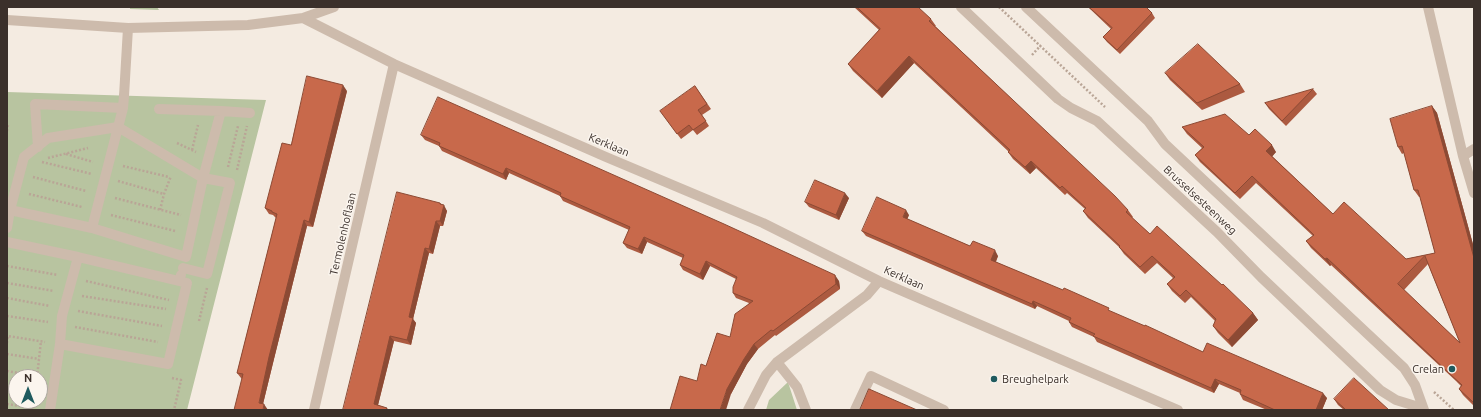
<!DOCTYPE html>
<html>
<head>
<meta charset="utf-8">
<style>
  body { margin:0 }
  #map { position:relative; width:1481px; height:417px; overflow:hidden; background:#f4ebe1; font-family:Ubuntu,sans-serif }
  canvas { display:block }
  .frame { position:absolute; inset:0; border:8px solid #3b302b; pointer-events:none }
  .north { position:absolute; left:8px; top:369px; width:40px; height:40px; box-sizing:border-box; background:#fbf5ee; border:1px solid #aea6a0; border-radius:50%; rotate:0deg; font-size:11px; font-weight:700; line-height:16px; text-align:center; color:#3b302b }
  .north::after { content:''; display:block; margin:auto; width:14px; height:18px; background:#1f5a5e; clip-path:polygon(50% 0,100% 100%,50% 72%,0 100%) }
</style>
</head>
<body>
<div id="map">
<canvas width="1481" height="417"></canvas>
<div class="frame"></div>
<div class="north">N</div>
</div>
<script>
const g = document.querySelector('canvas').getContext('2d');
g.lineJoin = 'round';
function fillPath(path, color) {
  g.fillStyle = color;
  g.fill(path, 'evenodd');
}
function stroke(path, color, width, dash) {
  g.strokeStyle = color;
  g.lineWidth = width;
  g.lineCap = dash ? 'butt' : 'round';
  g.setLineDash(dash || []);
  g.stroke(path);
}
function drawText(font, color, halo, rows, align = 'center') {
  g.font = font + ' Ubuntu,sans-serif';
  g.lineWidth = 3;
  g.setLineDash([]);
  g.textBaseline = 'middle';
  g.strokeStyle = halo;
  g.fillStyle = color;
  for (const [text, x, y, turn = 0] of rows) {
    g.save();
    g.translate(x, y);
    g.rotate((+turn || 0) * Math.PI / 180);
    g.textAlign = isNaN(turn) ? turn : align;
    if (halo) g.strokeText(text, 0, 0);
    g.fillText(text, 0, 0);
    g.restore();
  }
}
fillPath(new Path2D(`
  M130,7h27l2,3 -29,-1z
  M7,92l259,8 -79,310h-180zM16,377h24v24h-24z
  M788,382l9,28h-31l3,-10z`), '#b8c4a0');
stroke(new Path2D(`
  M999,7l106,100
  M1032,55l9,-10
  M7,131l1,-6
  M177,143l19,9
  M192,150l6,-25
  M66,154l27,8
  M48,158l40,-10
  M42,162l50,12
  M123,166l46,11
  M228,167l10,-41
  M237,170l10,-44
  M33,177l53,14
  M118,181l46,13
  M29,194l53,13
  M115,198l66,17
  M160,210l4,-16 7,-18
  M111,215l64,16
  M7,266l51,9
  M86,281l83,19
  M7,283l47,8
  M82,296l84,13
  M7,298l43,8
  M78,311l84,15
  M7,316l41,6
  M199,321l8,-33
  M75,327l83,15
  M7,343l1,-7 37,6
  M7,354l32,5
  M7,371l30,5
  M37,377l4,-36
  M172,378l9,2 -7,30
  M7,387l9,2
  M1434,392l20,18
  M7,404l26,4
  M33,408l1,-7`), '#b9a596', 2.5, [2, 2]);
stroke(new Path2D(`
  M124,96l4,-68
  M855,410l16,-34 73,34`), '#cdbbac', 10);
stroke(new Path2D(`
  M159,109l62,2 -18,67 27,5 -23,91 -24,-6
  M221,111l29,2
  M118,127l85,51 -17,79 -94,-29 -82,-18 14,-53 24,-19z
  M38,147l-3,-43 88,4
  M7,228l3,-18
  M92,228l31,-120 1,-12
  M7,242l71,15
  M60,344l2,-28 16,-59 101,24 2,-6
  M50,410l10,-66 108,20 19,-81 -8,-2`), '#cdbbac', 10);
stroke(new Path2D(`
  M1428,7l35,149 11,37
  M303,18l91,46 212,93 157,66 116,58 299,129
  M7,20l121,8 120,-3 55,-7 31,-11
  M1463,156l11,-7
  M777,362l20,25 9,23
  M314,410l80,-346
  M748,410l18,-35 11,-13 90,-67 12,-14`), '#cdbbac', 10);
stroke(new Path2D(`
  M961,7l97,92 13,9 26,13 120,111 44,45 119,113 16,10 26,8
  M1026,7l122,114 17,23 239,224 11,17 9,25`), '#cdbbac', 10);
fillPath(new Path2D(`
  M854,7h60l17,12 5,7h-1l193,184 5,7 -1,1 18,16 103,79 5,7 -26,27 -14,-14 -5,-7 2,-5 -24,-24 -6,6 -13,-12 -5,-7 6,-6 -16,-15 -12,11 -21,-20 -5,-7 -31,-29 -5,-7 2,-2 -18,-16 -2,2 -29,-27 -6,6 -17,-15 -5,-7h1l-95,-89 -32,35 -29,-27 -5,-7 31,-34z
  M1088,7h58l6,6 3,5 -35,36 -13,-12 -4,-5 8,-8z
  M1165,73l75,11 5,8 -43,18 -32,-30z
  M695,86l16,23 -9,6 7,11 -12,9 -4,-5 -12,9 -21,-28z
  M1313,89l4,5 -31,32 -17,-17 -4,-6z
  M347,91l-34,136 -6,-1 -34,137 -10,41 5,6 -27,-32 -4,-5 39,-155 -3,-3 -4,-1 -4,-6 26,-63z
  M1432,106l5,7 37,135v158l-11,-11 -4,-6 2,-3 -5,-5 -125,-116 -1,1 -19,-18 -5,-7 7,-5 -57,-53 -16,16 -40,-37 -5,-7 7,-7 -15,-14 -5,-7 67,8 27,17 -4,4 61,58 73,45 29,-6 -15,-56h-1l-5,-7 -10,-37 -2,1 -4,-7zM1428,264l32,79 -56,-53z
  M421,135l418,146 1,8 -64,47 -1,-1 -17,14 -11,15 -16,30 -34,-13 9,-15 24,-29 19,-34 -13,-5 -3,-5 3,-14 -26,-13 -7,14 -20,-10 -3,-5 3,-7 -36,-16 -5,12 -15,-6 -4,-5 6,-13 -66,-29 -3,-5 -51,-23 -3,7 -64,-29 -3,-5 -14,-6z
  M849,198l-10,22 -30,-13 -4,-5z
  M440,203l7,8 -4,15h-3l-7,28 -4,-1 -16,66 3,4 -5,22 -17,-4 -16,64 9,3 1,2h-45z
  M909,215l-2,4 63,27 28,10 -2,6 207,90 124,46 -5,12h-55l-24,-10 -3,-6v-1l-21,-9 -5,9 -117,-51 -3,-5 -22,-10 -3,-5v-1l-32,-15 -2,3 -169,-73 -4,-5z
  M1334,399l55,11h-45l-6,-5z`), '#ac5a40');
fillPath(new Path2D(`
  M909,56l5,7 -32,35 -5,-7z
  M343,85l4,6 -34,136 -4,-5z
  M1432,106l5,7 37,135v10z
  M1272,145l4,7 -5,6 -5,-7z
  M1031,161l5,7 -6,6 -5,-7z
  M506,168l3,5 -3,7 -3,-6z
  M845,193l4,5 -10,22 -3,-5z
  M440,203l3,4 1,-2 3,6 -4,15 -3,-5z
  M906,210l3,5 -3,7 -3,-5z
  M304,220l3,6 -34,137 -11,45 -3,-5 10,-46z
  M436,221l4,5 -7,28 -4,-5z
  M644,237l3,5 -5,12 -4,-5z
  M425,248l4,5 -16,66 3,4 -5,22 -4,-5 2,-23z
  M995,250l3,6 -4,9 -3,-5z
  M1327,258l4,7 -1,1 -5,-7z
  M706,261l4,5 -7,14 -3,-6z
  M835,275l4,6 1,8 -4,-5z
  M1033,301l4,5 -2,3 -3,-5z
  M1253,313l5,7 -26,27 -4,-7z
  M390,336l4,5 -17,68 -3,-5z
  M754,344l4,5 -11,15 -16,30 -5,16h-6l7,-21 17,-30z
  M1215,379l4,5 -5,9 -3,-5z
  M1323,393l4,5 -5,12h-6z
  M264,404l4,6h-5z`), '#8c4a34');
const building = new Path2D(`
  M857,7h61l13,12 -2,2 186,175 13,14 -2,2 24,22 7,-8 65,59 1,-1 30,29 -25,27 -15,-14 3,-7 -30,-29 -6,6 -13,-12 8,-7 -23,-21 -12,11 -21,-20 1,-1 -37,-35 3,-3 -24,-22 -2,2 -29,-27 -6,6 -17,-15 2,-2 -101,-94 -32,35 -29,-27 32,-35z
  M1089,7h57l6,6 -35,37 -14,-13 9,-9z
  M1198,44l42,40 -43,19 -32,-30z
  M307,76l36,9 -34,137 -5,-2 -35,137 -10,46 5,1 -1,6h-29l9,-36 -6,-1 40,-159 -5,-2v-1l-7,-3 17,-65 9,2z
  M695,86l12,18 -9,6 8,11 -13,9 -4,-5 -12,9 -17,-23z
  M1313,89l-31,32 -17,-18z
  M438,97l286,127 111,51 1,9 -63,47 -2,-1 -17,14 -10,15 -17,30 -7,21h-50l10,-34 17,5 4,-17 5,2 11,-33 13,4 5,-23 18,-13 -20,-8v-6l4,-10 -31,-16 -6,13 -20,-9 4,-10 -40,-18 -6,12 -15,-6 7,-16 -70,-31 1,-3 -55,-25 -3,6 -64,-28 1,-3 -19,-8z
  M1432,106l42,152v145l-15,-14 3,-4 -11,-10 -124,-117 -2,1 -19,-18 8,-6 -62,-59 -17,17 -40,-38 9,-8 -22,-20 43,-13 24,21 6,-6 17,16 -6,6 67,63 11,-12 62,57 29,-6 -17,-63h-4l-12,-44 -4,1 -8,-28zM1425,256l35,87 -62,-59z
  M815,180l30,13 -9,22 -31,-13z
  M397,192l43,11v1l4,1 -4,16h-4l-7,28 -4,-1 -16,69 4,1 -6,22 -17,-4 -16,68 13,4 -1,2h-43z
  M877,197l29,13 -3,7 67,29 3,-5 22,9 -4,10 72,30 1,-2 45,20 -1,2 37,16v-1l58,27 4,-9 116,50 -7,17h-41l-35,-16 1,-4 -26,-11 -4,9 -118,-52 2,-2 -26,-12 2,-4 -38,-17 -1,3 -170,-73z
  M1354,378l35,32h-43l-12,-11z
  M869,389l48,21h-57z`);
fillPath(building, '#c8694b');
stroke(building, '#8c4a34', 1);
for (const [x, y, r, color] of [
  [1452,369,4,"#1f5a5e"],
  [994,379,4,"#1f5a5e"]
]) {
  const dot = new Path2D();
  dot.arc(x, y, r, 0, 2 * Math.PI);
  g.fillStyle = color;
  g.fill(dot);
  stroke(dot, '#fbf5ee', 1.5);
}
drawText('11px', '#3b302b', '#fbf5ee', [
  ["Kerklaan",609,145,23],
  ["Brusselsesteenweg",1200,200,43],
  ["Termolenhoflaan",343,234,-77],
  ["Kerklaan",904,278,24]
]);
drawText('11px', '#3b302b', '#fbf5ee', [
  ["Crelan",1444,369],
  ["Breughelpark",1002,379,"left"]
], 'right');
</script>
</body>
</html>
